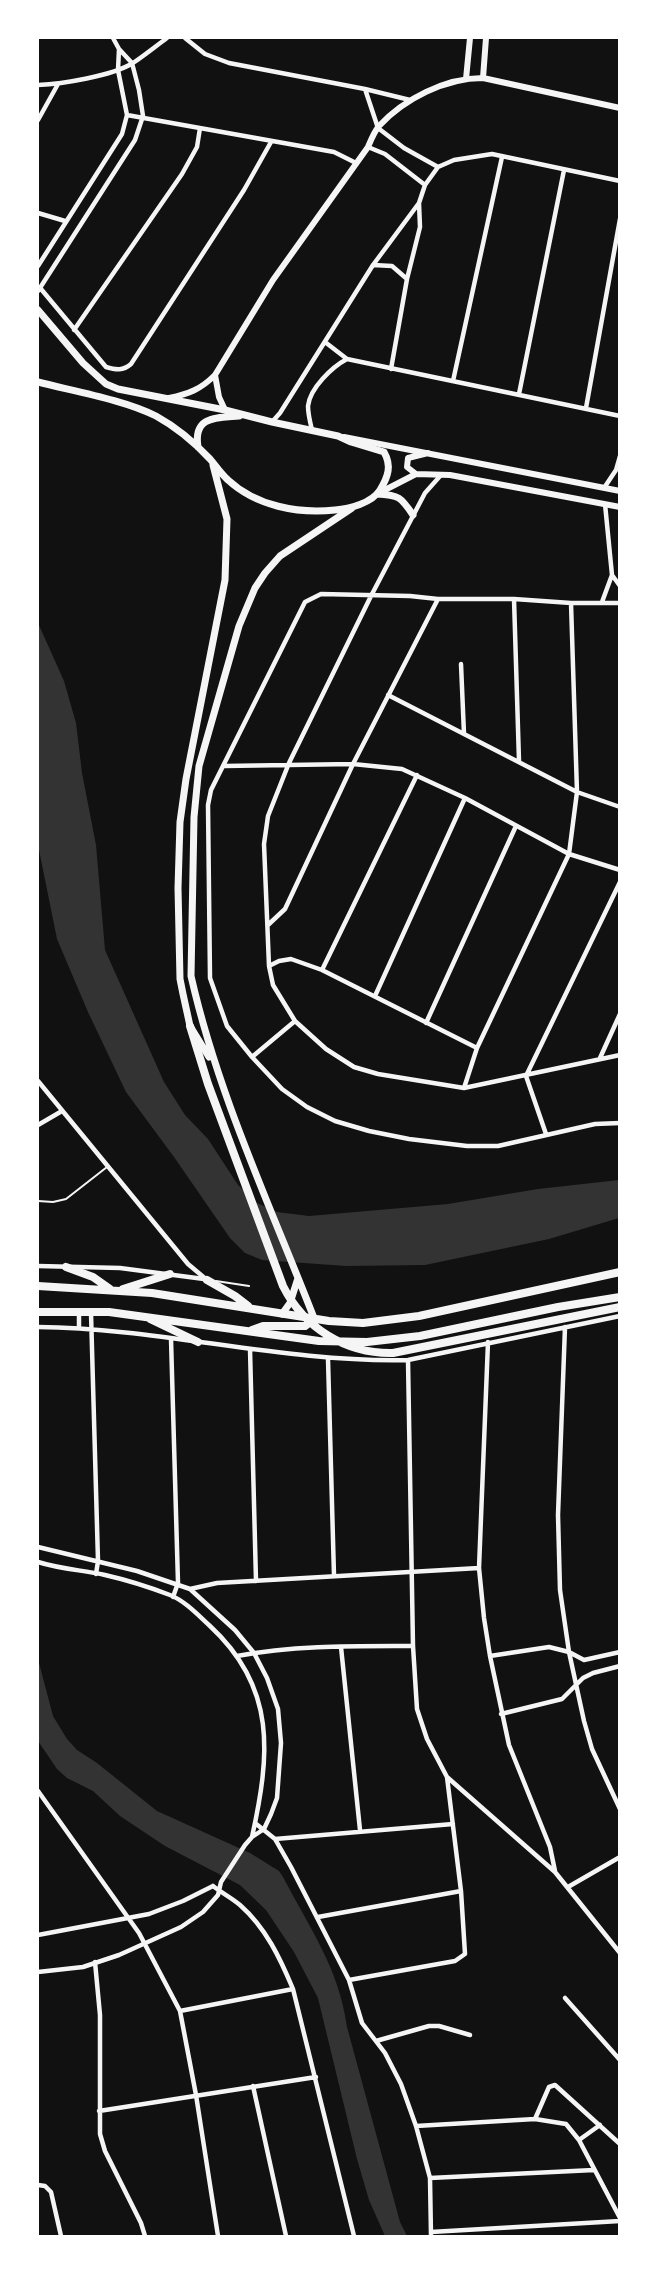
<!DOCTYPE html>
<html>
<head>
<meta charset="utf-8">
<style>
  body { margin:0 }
  #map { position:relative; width:657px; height:2274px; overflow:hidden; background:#111; font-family:Inter,sans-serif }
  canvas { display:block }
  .frame { position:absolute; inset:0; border:39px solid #fff; pointer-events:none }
</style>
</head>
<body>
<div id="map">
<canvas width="657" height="2274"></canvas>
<div class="frame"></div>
</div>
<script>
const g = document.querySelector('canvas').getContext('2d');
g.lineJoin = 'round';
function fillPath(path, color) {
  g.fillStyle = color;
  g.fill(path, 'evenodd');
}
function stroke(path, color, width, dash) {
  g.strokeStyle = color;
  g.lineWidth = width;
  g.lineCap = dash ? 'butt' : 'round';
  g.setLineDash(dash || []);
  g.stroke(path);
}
fillPath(new Path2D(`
  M38,623l26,58 12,42 6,50 14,72 9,105 59,132 21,33 23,24 30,46 19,18 20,9 32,4 139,-12 90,-15 81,-9v38l-70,21 -124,26 -79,1 -84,-6 -17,-7 -15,-15 -56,-81 -48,-65 -38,-80 -31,-73 -19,-94z
  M38,1659l15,57 14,23 10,11 20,13 60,48 93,42 29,18 4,6c27,52 56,91 64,150l53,195 7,14h-22l-16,-36 -12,-41 -39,-161 -24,-46 -28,-42 -26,-25 -75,-39 -45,-30 -27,-25 -26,-13 -10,-9 -19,-28z`), '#333');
stroke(new Path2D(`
  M38,1201l15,1 13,-3 41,-32
  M216,1281l33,5`), '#f5f5f5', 2);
stroke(new Path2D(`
  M185,38l20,16 24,9 136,26 45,11
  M38,85c24,-1 74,-9 95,-22 12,-8 23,-17 34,-25
  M365,89l13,39 26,20 34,19
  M127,115l207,37 22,11
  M38,120l20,-36
  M368,147l17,7 40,31
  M38,213l27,8
  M373,265l19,1 15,13
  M38,266l84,-132 5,-19 -9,-45 1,-21
  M41,289l65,78c10,3 17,4 25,-3l113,-174 27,-48
  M38,291l97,-151 8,-24 -4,-26 -7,-27 -13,-14 -6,-11
  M74,330l108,-156 15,-27 3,-19
  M325,342l22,17 273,57
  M391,369l16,-90 13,-52 -1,-24
  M453,381l49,-224
  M519,394l45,-224
  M586,408l34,-189
  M272,422l8,-9 93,-148 46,-62 6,-18 13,-18 16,-7 38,-6 128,27
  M312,430c-2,-8 -4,-16 -4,-24 2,-18 24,-39 39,-47
  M441,475l-16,18 -54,103 -82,167 -21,53 -4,28 5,122 4,19 22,36 31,28 28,18 24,7 86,14 156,-33
  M604,488l12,-18 4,-14
  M605,504l7,71 8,11
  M514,599l5,162
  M602,602l10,-27
  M620,603h-49l-57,-4h-76l-28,-3 -89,-2 -16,8 -94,188 -3,15 2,173 17,48 25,31 30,32 25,18 28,14 34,10 40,8 58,7h31l97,-22 25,-1
  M461,664l3,70
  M388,695l189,97 43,15
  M224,766l129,-2 49,5 63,29 104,56 51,16
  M268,925l17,-16 68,-145 85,-165
  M269,966l10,-5 12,-2 31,11 155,78
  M322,970l95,-195
  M375,996l90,-198
  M426,1023l90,-197
  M252,1057l43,-36
  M600,1058l20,-44
  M38,1081l150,183 19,16
  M464,1088l13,-40 92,-194 8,-62 -6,-189
  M38,1125l24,-14
  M546,1134l-20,-58 94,-194
  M38,1266l82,2 84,11
  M79,1313v15
  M91,1313l7,248 -2,13
  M38,1327c124,1 245,36 370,33l212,-44
  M565,1327l-7,188 2,75 9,62 15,69 8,28 28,60
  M171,1339l7,244 -5,14
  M488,1342l-9,226 5,50 6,38 19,89 41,102 5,24
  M250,1349l6,232
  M328,1359l6,217
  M408,1360l5,286 4,63 10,30 20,38 108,95 65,81
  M38,1547l99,24 53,18 45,41 19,23 13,25 11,31 3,34 -4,55 -6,16 -7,15 -12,8 -7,8 -24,37 -3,13 -15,17 -22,15 -62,28 -36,12 -45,5
  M38,1562c22,7 44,8 67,13 22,5 44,12 65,20 15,6 28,20 40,31 67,62 60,129 42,211
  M190,1589l27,-6 262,-15
  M341,1647l19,183
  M237,1656c57,-11 118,-10 176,-10
  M490,1656l59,-9 20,5 15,8 36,-8
  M501,1714l61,-15 21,-21 10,-5 27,-7
  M38,1791l101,142 41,78 16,84 22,141
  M255,1823l20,16 16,28 58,113 13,43 23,30 16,31 15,42 14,52 1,58
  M275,1839l178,-15
  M213,1886c9,7 19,12 27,19 26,23 40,53 53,84l61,247
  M568,1887l52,-30
  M318,1917l143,-26
  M38,1935l111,-21 34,-13 30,-15
  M95,1962l5,53v119l5,17 36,72 4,13
  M349,1980l106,-19 10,-7 -4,-63 -14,-114
  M565,1998l55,62
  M180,2011l113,-22
  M376,2041l53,-15h10l31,9
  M253,2086l33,150
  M99,2111l217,-34
  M535,2119l14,-32 6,-2 65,59
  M416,2126l119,-7 31,5 13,16 41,78
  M579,2140l21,-15
  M430,2178l164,-8
  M38,2185l7,1 6,6 10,44
  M431,2232l189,-11`), '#f5f5f5', 4.5);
stroke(new Path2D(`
  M483,78l3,-40
  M466,79l4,-41
  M215,375l4,22 6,13
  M169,398c20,-4 32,-9 46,-23l58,-95 95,-133c3,-7 6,-15 11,-21 25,-27 66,-48 104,-48l137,30
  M344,437l276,54
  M416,474l-9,-7 1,-9 20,-5
  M379,493l37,-19 34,1 170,32`), '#f5f5f5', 6);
stroke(new Path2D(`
  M38,310l45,53 23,21 12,5 107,21 47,12 66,14 13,6 33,10c8,14 4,25 -4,38 -8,13 -31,19 -45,20 -37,4 -79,-4 -107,-30 -7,-6 -12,-14 -18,-21 -15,-16 -34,-32 -54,-43 -31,-16 -83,-25 -118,-34
  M198,447c-5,-31 18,-29 41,-31
  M377,494c22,1 24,3 36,21
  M209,1057l-19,-31 -7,-32 -3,-15 -2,-91 2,-66 6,-43 39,-199 2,-61 -14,-54
  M282,1314l8,-11 8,-25
  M314,1318c-44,-113 -96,-223 -123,-342l3,-159 5,-51 40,-140 16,-38 10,-15 15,-17 72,-48`), '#f5f5f5', 7);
stroke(new Path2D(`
  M190,1026l18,58 75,202c21,42 63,68 110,67l227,-46
  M66,1267l27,10 17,12
  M207,1280l28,16 13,10
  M38,1286l114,7 177,28 34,2 56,-7 201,-44
  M123,1289l47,-15
  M38,1312h71l210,29 48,1 53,-6 138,-29 62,-10
  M150,1319l48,23
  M252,1330l11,-4h42l9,-7`), '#f5f5f5', 8);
</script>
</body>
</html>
